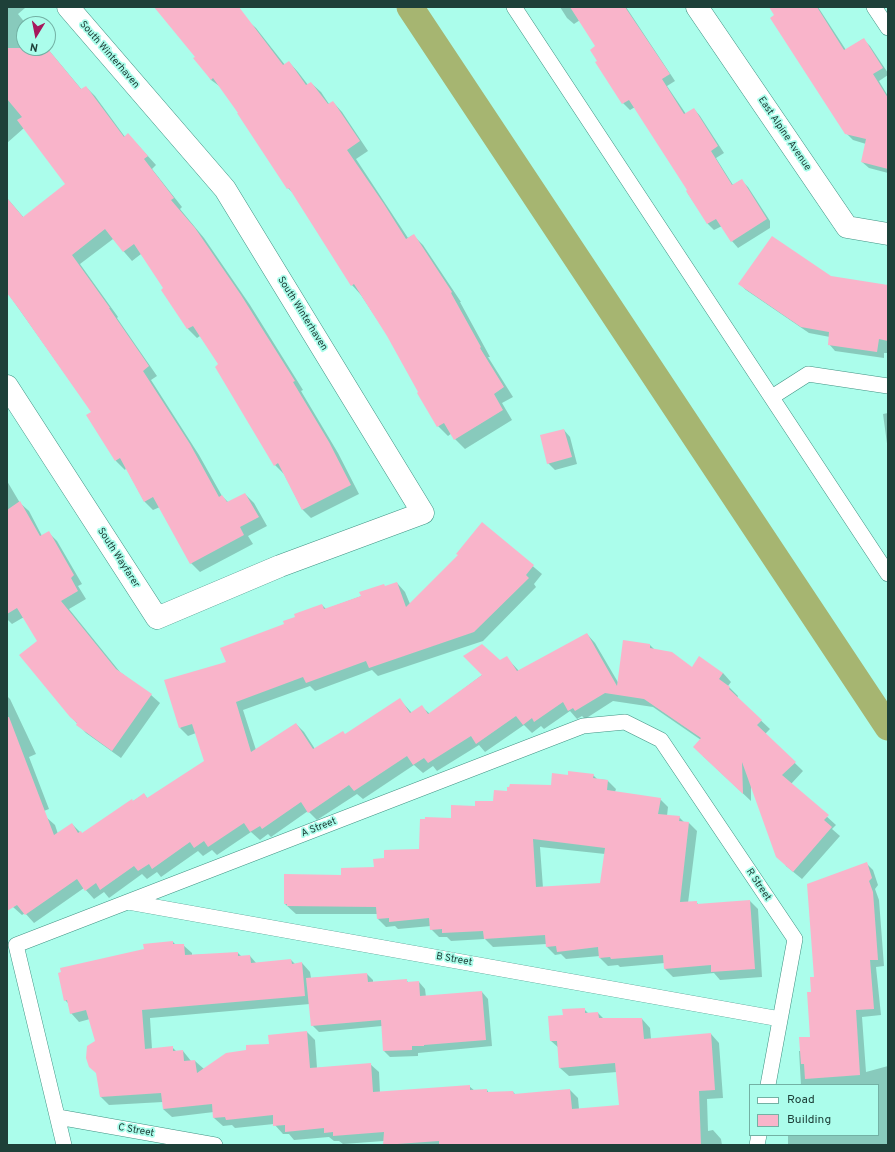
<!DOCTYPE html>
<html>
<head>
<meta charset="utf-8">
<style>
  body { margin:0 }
  #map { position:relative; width:895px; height:1152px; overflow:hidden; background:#abfdeb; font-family:Overpass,sans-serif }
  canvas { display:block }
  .frame { position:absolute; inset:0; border:8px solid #1e4039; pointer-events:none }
  .legend { position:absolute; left:749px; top:1084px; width:130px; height:52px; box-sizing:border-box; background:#abfdeb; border:1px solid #73b1a4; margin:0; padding:5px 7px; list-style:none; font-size:12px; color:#1e4039 }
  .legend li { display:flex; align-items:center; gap:8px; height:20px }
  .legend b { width:20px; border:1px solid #73b1a4 }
  .north { position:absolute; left:16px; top:16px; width:40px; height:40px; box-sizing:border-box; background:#abfdeb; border:1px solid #73b1a4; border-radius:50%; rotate:190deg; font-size:11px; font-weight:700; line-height:16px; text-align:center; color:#1e4039 }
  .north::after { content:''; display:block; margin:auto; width:14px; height:18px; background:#a6185c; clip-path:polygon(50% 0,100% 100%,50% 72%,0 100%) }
</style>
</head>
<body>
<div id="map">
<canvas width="895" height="1152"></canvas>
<div class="frame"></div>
<ul class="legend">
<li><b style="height:5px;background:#fff"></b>Road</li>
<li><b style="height:11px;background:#f9b4ca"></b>Building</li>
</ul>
<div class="north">N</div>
</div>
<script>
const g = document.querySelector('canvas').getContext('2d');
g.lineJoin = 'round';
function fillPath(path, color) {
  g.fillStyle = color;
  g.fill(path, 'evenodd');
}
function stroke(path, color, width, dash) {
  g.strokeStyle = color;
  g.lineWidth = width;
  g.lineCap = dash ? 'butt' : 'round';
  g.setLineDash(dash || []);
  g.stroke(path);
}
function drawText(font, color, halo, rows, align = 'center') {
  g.font = font + ' Overpass,sans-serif';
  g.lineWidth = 3.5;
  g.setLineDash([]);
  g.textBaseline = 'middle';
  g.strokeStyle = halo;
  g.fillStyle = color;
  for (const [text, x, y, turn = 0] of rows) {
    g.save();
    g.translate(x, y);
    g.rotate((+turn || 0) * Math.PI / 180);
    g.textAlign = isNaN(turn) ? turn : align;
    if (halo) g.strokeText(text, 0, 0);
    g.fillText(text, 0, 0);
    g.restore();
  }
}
fillPath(new Path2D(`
  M7,7l18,1 -7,6 8,10h-2v24h23l35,42 4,-3 9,9 30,41 3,-3 28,31 -4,4 30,38 -2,2 24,29 46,67 53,85 -2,1 37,62 21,41 -48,24 -9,-9 -18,-35 -9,-9 -55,-100 -20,-29 -3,2 -9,-9 -26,-39 3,-2 -24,-34 -9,7 -19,-22 -33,25 38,53 -1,1 40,58 -6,4 48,75 23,41 7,7 16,-9 9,9 13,23 -19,10 5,8 -53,28 -9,-9 -31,-56 -7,3 -9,-9 -18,-33 -1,2 -9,-9 -24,-49 -85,-120v-94l17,20 43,-34 -43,-56 -17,15z
  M155,7h77l24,21 29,37 4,-3 9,10 10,13 3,-2 10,9 8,12 4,-2 9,10 26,39 -12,8 52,79 5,-3 10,10 38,57h-1l30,55h-2l25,40 -11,6 10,17 -47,29 -10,-10 -3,-6 -4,3 -10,-10 -50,-90 -27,-41 -9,-10 -58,-91 -6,-6 -66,-100 -11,-8 -15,-23z
  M560,7h66l49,74 -8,5 19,28 8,-5 6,7 24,37 -8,5 17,27 8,-5 7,7 22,34v7l-32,20 -6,-7 -10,-15 -8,4 -6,-6 -21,-32 2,-1 -54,-84 -5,3 -7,-7 -25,-42 -1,-14 -17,-27 -6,4 -7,-6z
  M770,7h48l28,43 17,-11 7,7 18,27v2l-9,6 9,15v77l-19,-5 -7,-6 4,-18 -13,-4 -7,-7z
  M830,277l58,9v67h-4v5l-49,-7 -6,-7 1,-7 -21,-4 -63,-43 -6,-6z
  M888,413v38l-5,-37z
  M564,430l6,7 7,27 -22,6 -7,-7z
  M7,481l13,22 9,8 13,25 6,-4 9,9 25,43 -4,2 8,13 -17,10 51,63 31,23 9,8 -39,55 -35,-25 -15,-16 -33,-76 -14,-24 -12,7 -5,-5z
  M482,523l60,51 -8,10 2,3 -53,54 -105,35 -6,-6 -57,21 -5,-5 -67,24 13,40 40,-26 8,8 11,17 30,-14 55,-35 12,13 10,-6 8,7 76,-57 13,14 68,-37 8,9 24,41 31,-39 5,5 37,18 31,5 8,9 -3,4 10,10 -1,2 33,31 -5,5 38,37 -12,13 45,41 -4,4 8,7 -38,43 -16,-13 -35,-81v16l-48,-45 -2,-16 -48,-33 -40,-6 -28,18 -3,-3 -5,3 -7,-8 -26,18 -3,-3 -9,7 -8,-8 -39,27 -6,-7 -42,26 -4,-5 -10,7 -9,-8 -51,34 -6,-5 -40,26 -9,-9 -37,26 -3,-3 -8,6 -9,-8 -34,23 -5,-5 -9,6 -5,-5 -37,26 -4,-5 -10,7 -5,-5 -33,24 -5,-6 -10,7 -10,-11 -50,35 -9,-10 -3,2 -9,-8 -6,-9v-54l39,-27 9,8 3,9 14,-10 10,10 62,-40 4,5 57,-37 -9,-29 -8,3 -8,-8 47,-66 70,-44 25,-13 4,4 71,-26 8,9 5,12 49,-49z
  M7,696l3,3 26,55 -7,3 20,52 -42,16z
  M593,775l4,4 10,1 9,9 -1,3 45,7 8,8 -1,9 12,1 6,6h4l8,8 -9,72 8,-1 3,3 51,-4 8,8 4,68 -42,3 -6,-7 -41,4 -8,-8v-6l-45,4 -2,-2 -10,1 -8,-8v-2l-34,3 -5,-5 -6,1 -8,-8v-3l-54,3 -8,-8 -34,2 -4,-4h-8l-8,-8v-3l-33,3 -3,-3 -9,1 -8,-8v-5h-82l-11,-10 57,-28 33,-8 10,-9 35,-9 32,-31 24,-12 18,-5 14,-10 44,-6 17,-10zM540,847l65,7 -4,30 -58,4z
  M866,863l7,7 5,15 -3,4 4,11 5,66 -8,1 5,48 -19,2 4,55 22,-6v79h-100v-10h90v-50h-77l-2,-34h2l10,-13 1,-45 3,-15z
  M173,942l3,3h7l9,8v2l46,-2 4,4 8,-1 7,8 34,-4 4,4 7,-1 8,9 1,6 56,-4 6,6v3l33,-3 3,3 10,-1 6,7 1,8 56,-5 6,7 4,47 -74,7v3l-28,1 -6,-6 -2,-25 -63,6 -7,-7 -2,-21 -160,14 2,31 20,-2 5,5 6,-1 8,10h4l9,8 43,-18 60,-19 8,8 2,28 53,-4 9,8 1,21 89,-7 6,5 12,-1 2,3 24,-1 3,3 54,-5 8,8 1,11 41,-3 -3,-34 -48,4 -9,-8 -1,-20 -8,-7 13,-25 20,-7 5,5 9,-1 6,6h38l8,9 1,11 60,-5 8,9 4,55 -16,1 1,32 5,-1 8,9 1,6h-338v-4l-41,3 -4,-3h-5l-5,-4 -35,3 -5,-6h-6l-9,-10 -39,4 -3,-3 -9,1 -9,-8v-6l-42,5 -9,-8v-7l-54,3 -9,-9 -4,-54 -6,-23 -11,3 -8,-9 -3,-10 -3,-3z`), '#0003');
stroke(new Path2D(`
  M410,7l478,720`), '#a6b571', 27);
fillPath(new Path2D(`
  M154,7h85l44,58 6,-4 17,24 5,-3 17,22 5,-3 27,40 -13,9 37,54 22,35 8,-5 38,58 -1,1 30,54 -1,1 24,39 -10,7 9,16 -49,30 -10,-17 -7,4 -20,-34 1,-1 -31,-56 -33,-52 -3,2 -62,-98 -2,1 -50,-76h1l-25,-35 -2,2 -18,-22 2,-1z
  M570,7h55l45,67 -8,5 22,35 10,-6 24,38 -7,5 21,34 10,-6 25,40 -36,23 -15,-23 -9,5 -21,-33 1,-1 -58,-90 -7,4 -27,-42 2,-1 -7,-11 5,-4z
  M769,7h48l27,43 20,-12 19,30 -10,6 15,24v71l-27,-7 5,-23 -21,-5 -75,-116 4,-3z
  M7,48h40l34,41 5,-3 38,51 4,-4 20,23 -4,3 30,39 -3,2 24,28 46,67 54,86 -2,1 36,60 22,43 -49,25 -24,-47 -4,3 -59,-99 3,-3 -25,-38 -6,3 -26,-39 2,-2 -29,-44 -11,8 -18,-23 -33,26 38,53h-1l40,58 -6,5 47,73 29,53 3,-2 5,7 18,-9 14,24 -19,10 4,8 -54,29 -37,-67 -9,5 -24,-44 -5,3 -29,-46 5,-3 -72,-103 -12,-16v-95l16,19 42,-33 -48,-64 5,-3 -15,-18z
  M772,236l59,40 57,9v56l-9,-2 -2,13 -49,-7 1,-13 -28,-5 -63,-43z
  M564,429l8,28 -25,7 -7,-29z
  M20,501l20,35 9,-5 25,44 -3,3 7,13 -17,10 55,68 36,25 -40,57 -36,-26 1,-2 -7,-6 -51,-62 18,-14 -20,-33 -10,6v-104z
  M482,522l52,43 -8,10 3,3 -55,54 -105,36 -3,-7 -60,22 -3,-6 -67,25 15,50 45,-29 17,26 30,-18 2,3 55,-36 10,15 12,-8 6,9 54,-39 -19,-19 19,-12 18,16 7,-4 10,15 70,-38 30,53 6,-46 27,4v4l22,4 20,15 7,-11 24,17 -4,6 11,8 -1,2 33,31 -5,5 39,37 -14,13 47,40 -5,5 8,7 -39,45 -17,-15 -34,-95 1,32 -50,-47 8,-9 -57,-39 -39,-6 -30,18 -2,-3 -5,3 -5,-9 -29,20 -2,-4 -9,7 -7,-9 -40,28 -5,-8 -43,27 -4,-5 -11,7 -6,-9 -53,35 -5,-6 -41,28 -7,-11 -39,27 -2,-3 -10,6 -6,-9 -36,24 -4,-6 -10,7 -4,-6 -38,27 -3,-5 -11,7 -4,-5 -34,24 -4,-7 -11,8 -8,-12 -52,36 -8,-10 -10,6v-194h2l45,118 18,-12 6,10 3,-2 1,2 50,-34 1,2 11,-8 3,5 57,-37 -12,-37 -13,4 -15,-48 62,-18 -6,-14 64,-24 -1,-3 12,-4 -1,-3 28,-10 2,5 37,-13 -2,-4 25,-8 1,2 12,-4 9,25 52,-52 -2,-1z
  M568,771l26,3 -1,4 15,2 -1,10 54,8 -3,16 22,2 -1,5 10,1 -9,80 17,-1v3l53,-4 5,69 -44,3v-7l-47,4 -1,-14 -52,4 -1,-2 -11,1 -1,-11 -41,5 -1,-6 -10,1 -1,-12 -61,4 -1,-8 -41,2v-4l-12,1 -1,-12 -40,4v-4l-12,1 -1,-12 -89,-1v-2h-3v-30l57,1v-7l33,-1 -1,-8 11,-1v-8l35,-1 1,-30h5v-2l26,1v-13l24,1v-5h18l1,-11 13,1v-4h2l1,-3 41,1 1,-12 16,2zM533,839l72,9 -5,35 -64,4z
  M867,862l5,16 -3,3 4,11 5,68h-8l4,49 -18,1 4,65 -55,4 -1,-15h-3l-2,-27h11l-3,-45h4l-1,-15h4l-7,-93z
  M173,941v3h11l1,11 53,-3v4l12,-1 1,8 40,-4 1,5 10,-2 3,34 -163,14 3,39 28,-3v5l10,-1 1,11 11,-1 2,13 29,-20 20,-3v-5l23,-1 -1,-9 39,-4 3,37 61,-5 2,29 97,-7v5l17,-1v3l26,-1 1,3 56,-5 2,20 47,-4 -4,-42 -56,5 -2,-27h-7l-2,-25 15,-1 -1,-6 23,-1v5l13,-1 1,6h43l2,21 67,-6 4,57 -16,1 2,54h-262v-4l-56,4 1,-13 -51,4v-4l-9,1v-5l-39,4v-7l-12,1v-11l-47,5 -1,-3 -12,1 -1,-14 -49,5 -2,-16 -61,4 -4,-24 -7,-6 -3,-9 1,-12 8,-5 -9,-31 -16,4 -3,-14 -3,1 -6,-28 3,-1 -1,-4 84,-19 -1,-5z
  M367,973l1,9 39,-3v3l12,-1 1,15 62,-5 4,49 -62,5v1h-12v4l-29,1 -2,-31 -70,6 -5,-48z`), '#f9b4ca');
const service = new Path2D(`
  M514,7l374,567
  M874,7l14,21
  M772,397l36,-23 80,12
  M128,902l652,117
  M58,1117l157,28
  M64,1145l-48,-200 567,-219 42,-4 36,18 134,199 -27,146
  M757,1145l2,-10`);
const minor = new Path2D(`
  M697,7l150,220 41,7
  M7,386l150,232 123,-52 143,-53 -198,-324 -157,-182`);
stroke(service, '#409283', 16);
stroke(minor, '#409283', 23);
stroke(service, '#fff', 15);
stroke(minor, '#fff', 22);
drawText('10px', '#1e4039', '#abfdeb', [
  ["South Winterhaven",109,55,49],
  ["East Alpine Avenue",784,134,56],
  ["South Winterhaven",302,314,58],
  ["South Wayfarer",118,558,57],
  ["A Street",319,828,-21],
  ["R Street",758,885,56],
  ["B Street",454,960,10],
  ["C Street",136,1131,10]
]);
</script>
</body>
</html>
